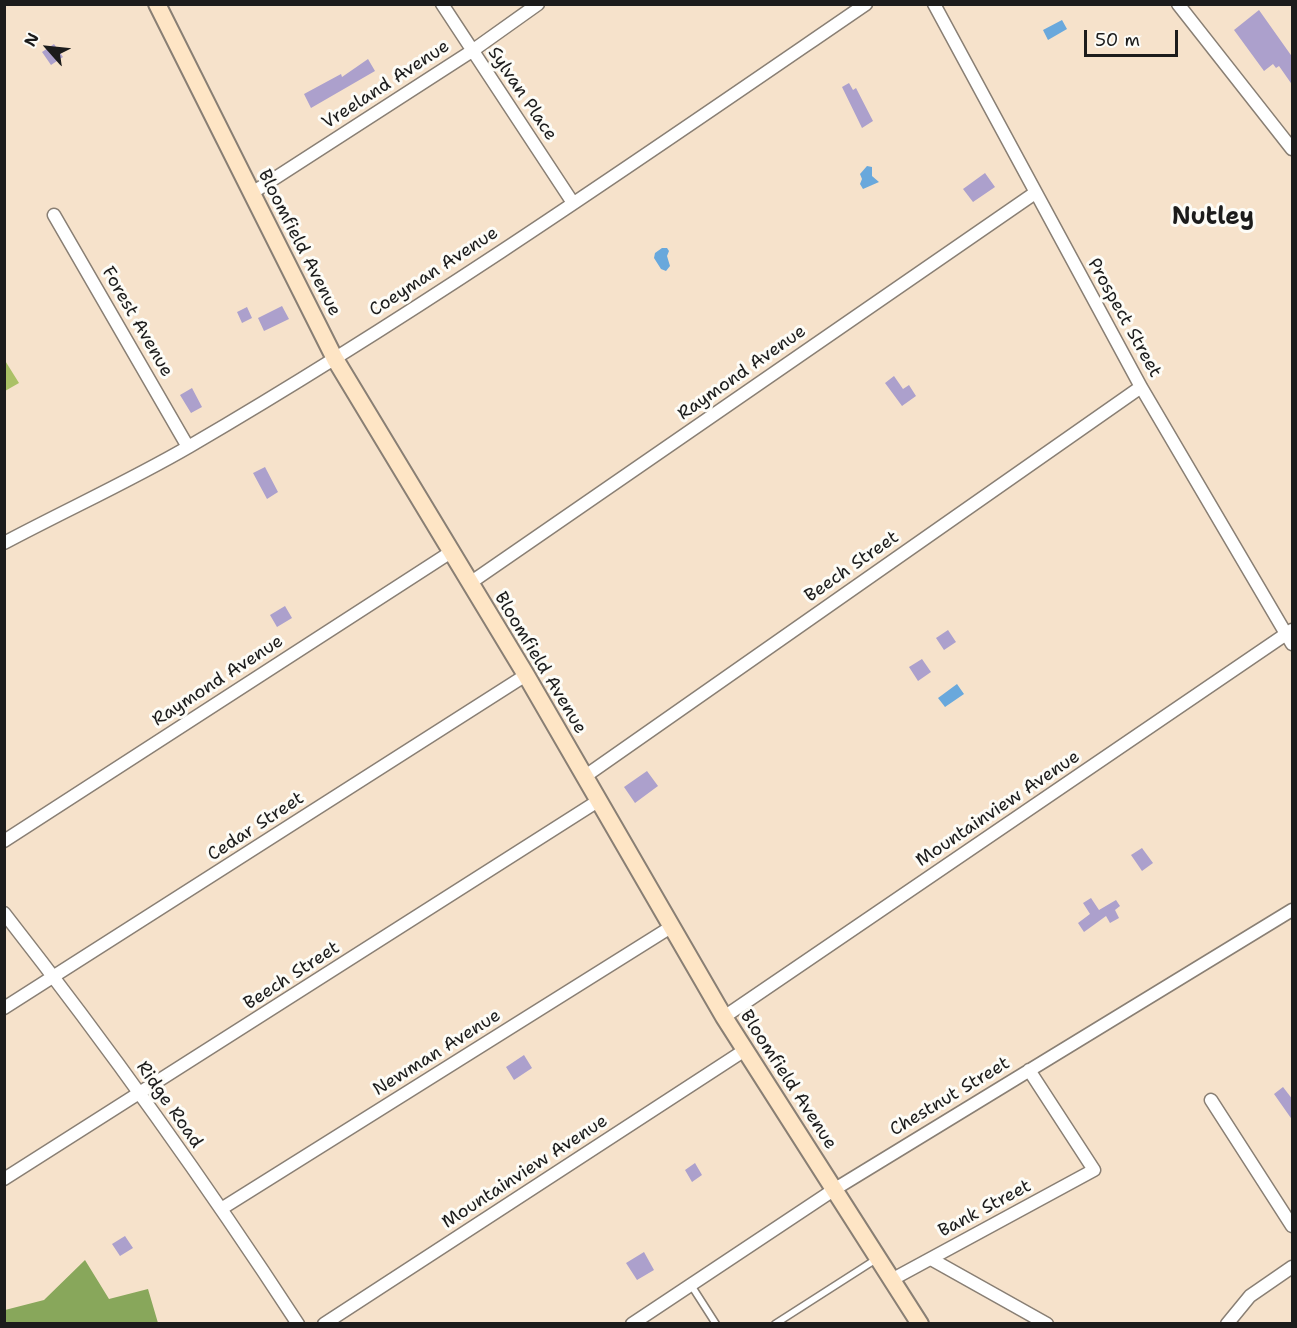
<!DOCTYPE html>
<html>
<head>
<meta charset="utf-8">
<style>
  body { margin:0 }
  #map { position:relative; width:1297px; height:1328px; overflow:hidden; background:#f6e2cb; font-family:"Shantell Sans",sans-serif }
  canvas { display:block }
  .frame { position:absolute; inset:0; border:6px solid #1c1c1c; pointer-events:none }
  .north { position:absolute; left:18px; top:18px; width:60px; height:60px; -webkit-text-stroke:4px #fdfcf7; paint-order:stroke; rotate:297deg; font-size:16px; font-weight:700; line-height:24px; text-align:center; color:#1c1c1c }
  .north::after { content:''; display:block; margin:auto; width:21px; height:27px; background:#1c1c1c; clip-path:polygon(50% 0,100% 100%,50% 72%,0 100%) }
  .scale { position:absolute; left:1084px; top:30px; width:94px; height:27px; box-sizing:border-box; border:3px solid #1c1c1c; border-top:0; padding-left:8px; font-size:18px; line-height:21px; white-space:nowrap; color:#1c1c1c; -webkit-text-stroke:4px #fdfcf7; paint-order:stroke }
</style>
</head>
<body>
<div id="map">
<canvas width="1297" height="1328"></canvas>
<div class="frame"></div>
<div class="north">N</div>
<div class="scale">50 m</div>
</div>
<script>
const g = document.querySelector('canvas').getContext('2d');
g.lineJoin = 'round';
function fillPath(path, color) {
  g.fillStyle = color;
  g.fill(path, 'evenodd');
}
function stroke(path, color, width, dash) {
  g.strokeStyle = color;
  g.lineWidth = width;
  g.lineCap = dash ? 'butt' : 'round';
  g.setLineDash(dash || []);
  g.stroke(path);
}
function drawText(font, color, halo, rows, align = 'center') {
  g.font = font + ' "Shantell Sans",sans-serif';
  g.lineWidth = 6;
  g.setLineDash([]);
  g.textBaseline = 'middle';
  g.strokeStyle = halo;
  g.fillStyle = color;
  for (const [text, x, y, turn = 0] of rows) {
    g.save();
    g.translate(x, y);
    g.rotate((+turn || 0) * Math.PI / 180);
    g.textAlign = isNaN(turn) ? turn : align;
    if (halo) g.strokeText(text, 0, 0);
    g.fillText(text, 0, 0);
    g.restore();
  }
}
fillPath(new Path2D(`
  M4,359l15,24 -14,8h-1z`), '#abc166');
fillPath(new Path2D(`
  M85,1260l24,39 39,-10 10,34h-153v-13l39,-10z`), '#88a75b');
fillPath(new Path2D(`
  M1062,20l5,9 -19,11 -5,-10z
  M867,166l5,1v9l7,6 -16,7 -3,-5 2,-5 -2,-5z
  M662,248h5l2,3 -2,5 3,10 -4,5 -5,-2 -7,-11 1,-5z
  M957,684l7,10 -19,13 -7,-9z`), '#69a8dc');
fillPath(new Path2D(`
  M1259,10l34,48v28l-14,-20 -3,2 -3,-4 -9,7 -30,-41z
  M54,44l9,13 -12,8 -9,-13z
  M368,59l7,12 -64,37 -7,-14 37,-20 1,3z
  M849,83l4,7 3,-2 17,33 -11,7 -20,-41z
  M985,173l10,14 -22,15 -10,-13z
  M282,306l7,13 -25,12 -6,-13z
  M247,307l5,11 -10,5 -5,-11z
  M894,376l9,13 6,-4 7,11 -14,10 -17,-23z
  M192,388l10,19 -11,6 -11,-18z
  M265,467l13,25 -11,7 -14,-26z
  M285,606l7,12 -15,9 -7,-12z
  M948,630l8,12 -12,8 -8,-12z
  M922,659l9,13 -13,9 -9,-14z
  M647,771l11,15 -23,17 -11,-16z
  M1142,848l11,15 -11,8 -11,-16z
  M1091,898l8,12 17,-10 4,6 -5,4 4,8 -9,5 -4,-7 -22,16 -6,-9 12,-9 -7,-11z
  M524,1055l8,13 -18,12 -8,-13z
  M1283,1087l10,13v21l-19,-27z
  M695,1163l7,12 -10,7 -7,-12z
  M125,1236l8,12 -13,8 -8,-12z
  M644,1252l10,18 -17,10 -11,-17z`), '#aca0cc');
const lane = new Path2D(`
  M691,1285l25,39
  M775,1324l103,-66`);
const street = new Path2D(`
  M442,4l131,199
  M934,4l207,383 151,257
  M1178,4l114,145
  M252,193l220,-142 66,-47
  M54,215l134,232
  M4,543c62,-33 126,-62 186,-97 233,-136 454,-290 676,-442
  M470,583l565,-390
  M584,777l557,-390
  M4,841l447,-289
  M4,913c104,133 202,270 294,411
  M4,1008l522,-333
  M724,1017l568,-387
  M1211,1100l81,126
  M4,1179l594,-378
  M221,1209l450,-282
  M931,1259l116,65
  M893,1279l201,-109 -65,-100
  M324,1324l421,-274
  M632,1324l203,-135 457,-279
  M1227,1324l23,-28 42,-29`);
const secondary = new Path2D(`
  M157,4l178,355 191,316 198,342 196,307`);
stroke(lane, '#897f74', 9);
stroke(street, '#897f74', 15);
stroke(secondary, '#897f74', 20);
stroke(lane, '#fff', 6);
stroke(street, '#fff', 12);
stroke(secondary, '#fee5c5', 16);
drawText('18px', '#1c1c1c', '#fdfcf7', [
  ["Vreeland Avenue",386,85,-33],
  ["Sylvan Place",522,94,56],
  ["Bloomfield Avenue",299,243,63],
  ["Coeyman Avenue",434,272,-33],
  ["Prospect Street",1124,318,61],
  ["Forest Avenue",137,322,60],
  ["Raymond Avenue",742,373,-35],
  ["Beech Street",852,567,-35],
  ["Bloomfield Avenue",540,663,59],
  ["Raymond Avenue",218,681,-33],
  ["Mountainview Avenue",998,809,-34],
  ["Cedar Street",256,827,-33],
  ["Beech Street",292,976,-33],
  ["Newman Avenue",437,1053,-32],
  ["Bloomfield Avenue",788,1080,57],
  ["Chestnut Street",950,1097,-31],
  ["Ridge Road",169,1105,55],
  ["Mountainview Avenue",525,1172,-33],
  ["Bank Street",985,1209,-28]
]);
drawText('bold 24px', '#1c1c1c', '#fdfcf7', [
  ["Nutley",1213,218]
]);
</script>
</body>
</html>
